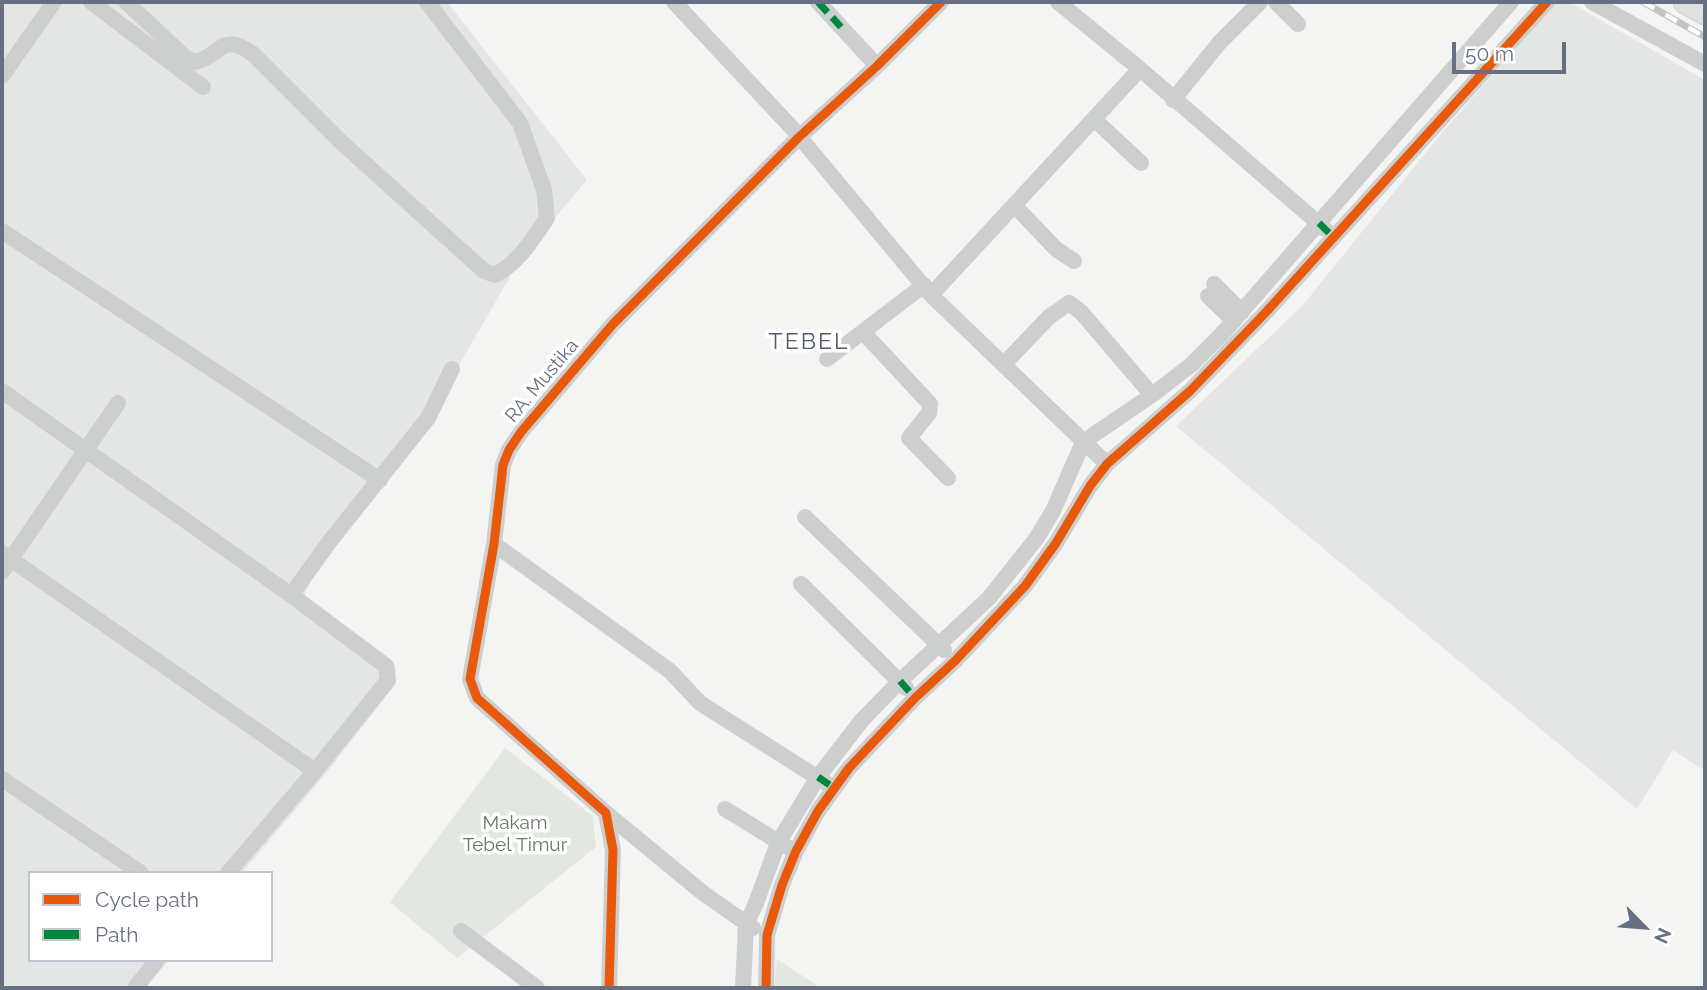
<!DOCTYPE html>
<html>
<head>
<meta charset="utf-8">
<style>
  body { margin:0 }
  #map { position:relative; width:1707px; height:990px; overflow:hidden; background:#f4f4f3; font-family:Raleway,sans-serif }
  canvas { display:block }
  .frame { position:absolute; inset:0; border:4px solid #667082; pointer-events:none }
  .legend { position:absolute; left:28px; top:871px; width:245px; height:91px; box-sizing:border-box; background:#fff; border:2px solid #c2c6cd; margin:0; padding:9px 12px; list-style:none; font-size:21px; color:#667082 }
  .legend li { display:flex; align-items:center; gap:14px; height:35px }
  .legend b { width:35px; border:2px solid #c2c6cd }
  .north { position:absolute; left:1609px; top:892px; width:70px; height:70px; -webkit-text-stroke:5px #fff; paint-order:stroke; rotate:115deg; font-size:19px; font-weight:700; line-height:28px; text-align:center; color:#667082 }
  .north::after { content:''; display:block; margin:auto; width:24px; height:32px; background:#667082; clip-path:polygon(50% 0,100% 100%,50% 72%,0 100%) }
  .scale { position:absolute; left:1452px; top:42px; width:114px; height:32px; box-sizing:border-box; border:4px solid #667082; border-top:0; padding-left:9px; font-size:21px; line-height:24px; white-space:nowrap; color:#667082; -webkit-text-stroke:5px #fff; paint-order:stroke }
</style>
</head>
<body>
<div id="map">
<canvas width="1707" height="990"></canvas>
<div class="frame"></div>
<ul class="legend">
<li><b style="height:9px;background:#e8590c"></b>Cycle path</li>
<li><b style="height:9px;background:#00873e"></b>Path</li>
</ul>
<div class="north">N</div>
<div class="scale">50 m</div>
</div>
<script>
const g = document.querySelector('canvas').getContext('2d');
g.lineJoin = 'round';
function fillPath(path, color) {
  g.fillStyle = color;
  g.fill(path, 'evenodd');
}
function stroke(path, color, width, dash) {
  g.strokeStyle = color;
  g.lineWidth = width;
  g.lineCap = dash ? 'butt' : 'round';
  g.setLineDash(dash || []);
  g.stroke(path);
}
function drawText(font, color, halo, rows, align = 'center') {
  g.font = font + ' Raleway,sans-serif';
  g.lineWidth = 7;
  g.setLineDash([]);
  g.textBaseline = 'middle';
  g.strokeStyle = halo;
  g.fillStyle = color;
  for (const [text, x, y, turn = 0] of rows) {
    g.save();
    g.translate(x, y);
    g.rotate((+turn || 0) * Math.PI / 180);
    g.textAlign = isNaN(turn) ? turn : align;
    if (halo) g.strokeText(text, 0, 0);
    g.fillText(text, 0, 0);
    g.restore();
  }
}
fillPath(new Path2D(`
  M2,2h445l140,178 -66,78 -65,112 -77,119 -66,88 -11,22 94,67 -1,19 -71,91 -82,97h-212v87h139l-23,28h-144z
  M1556,2h13l136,78v691l-32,-21 -36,59 -461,-383 126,-120 138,-171z`), '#e4e5e5');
fillPath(new Path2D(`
  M505,748l88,68 3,31 -139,111 -67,-56z
  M777,959l44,29h-47z`), '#e3e7e1');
const highway = new Path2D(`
  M1685,2l20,11`);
stroke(highway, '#d1d2d2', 25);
stroke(new Path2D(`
  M91,2l112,85
  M126,2l59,55 10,5c28,-7 26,-31 58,-8l88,88 143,129 11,4c24,-13 37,-35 52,-57l-3,-28 -24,-67 -93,-121
  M674,2l118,126 139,167 176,169
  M818,2l59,64
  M1058,2l82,67 185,160
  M1276,2l22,22
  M1592,2l113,62
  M2,76l52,-74
  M1173,100l47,-58 40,-40
  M1094,119l47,44
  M1014,205l42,44 18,12
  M2,231l378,249
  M1214,284l28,28
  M931,295l209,-226
  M1208,296l26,25
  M863,332l67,72 -1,9 -20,25 39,40
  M827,359l97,-74
  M1004,364l45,-47 20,-14 12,9 71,83
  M2,391l289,204 95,71 2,14 -73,91 -87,102
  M805,517l139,133
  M494,544l176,127 30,32 126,80
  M2,553l313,218
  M2,572l116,-169
  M801,584l105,104
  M291,595l39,-54 98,-123 24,-49
  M2,779l139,94
  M725,809l62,38
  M606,813l97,80 50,35
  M461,931l76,57
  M135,988l22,-28
  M609,988l4,-138 -7,-37 -129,-115 -7,-19 24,-135 9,-79 6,-15 12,-18 92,-108 186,-187 78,-71 64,-64
  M743,988l3,-63 10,-22 22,-60 40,-66 44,-57 38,-39 89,-83 47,-59 17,-28 30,-69 69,-47 39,-30 31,-31 289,-332
  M766,988l1,-53 15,-50 14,-34 22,-40 31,-43 66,-70 40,-37 70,-75 31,-43 34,-57 17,-22 83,-73 77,-80 280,-309`), '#cdcece', 16);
stroke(highway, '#e0e0e1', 23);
const rail = new Path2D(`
  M1643,2l62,35`);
stroke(rail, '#c3c4c4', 7);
stroke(rail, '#fff', 4.5, [13]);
stroke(new Path2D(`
  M818,2l23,25
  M1319,223l15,15
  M900,681l15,17
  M818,777l16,11`), '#00873e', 7, [14, 7]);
stroke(new Path2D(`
  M609,988l4,-138 -7,-37 -129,-115 -7,-19 24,-135 9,-79 6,-15 12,-18 92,-108 186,-187 78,-71 64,-64
  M766,988l1,-53 15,-50 14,-34 22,-40 31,-43 66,-70 40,-37 70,-75 31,-43 34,-57 17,-22 83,-73 77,-80 280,-309`), '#e8590c', 9);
drawText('19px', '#667082', '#fff', [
  ["RA. Mustika",542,381,-50]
]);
drawText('19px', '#657964', '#fff', [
  ["Makam",515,823],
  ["Tebel Timur",515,845]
]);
g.letterSpacing = '2px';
drawText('23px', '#535b67', '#fff', [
  ["TEBEL",809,342]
]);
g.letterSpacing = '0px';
</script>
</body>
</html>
